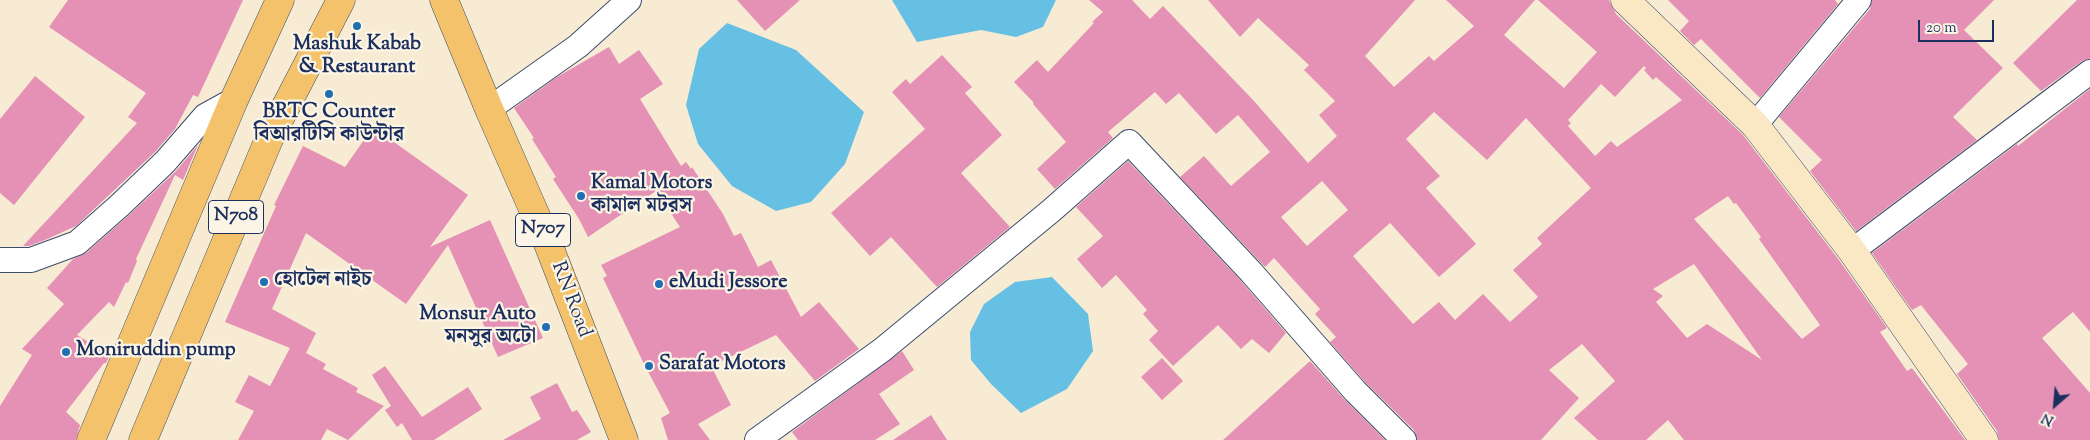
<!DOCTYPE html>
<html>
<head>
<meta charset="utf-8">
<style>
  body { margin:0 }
  #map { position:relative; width:2090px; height:440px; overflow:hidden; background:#f7ebd3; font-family:"Sorts Mill Goudy",serif }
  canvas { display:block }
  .north { position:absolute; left:2030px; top:380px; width:50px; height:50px; -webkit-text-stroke:4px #fcf5e5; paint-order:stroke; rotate:207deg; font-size:14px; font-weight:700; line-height:20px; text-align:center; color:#1b2f5e }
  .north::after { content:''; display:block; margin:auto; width:18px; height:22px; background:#1b2f5e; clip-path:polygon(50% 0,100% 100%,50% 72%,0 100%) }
  .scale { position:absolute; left:1918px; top:20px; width:76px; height:22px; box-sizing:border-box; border:2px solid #1b2f5e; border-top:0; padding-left:6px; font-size:15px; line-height:18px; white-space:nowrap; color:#1b2f5e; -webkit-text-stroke:4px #fcf5e5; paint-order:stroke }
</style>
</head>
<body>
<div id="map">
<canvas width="2090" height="440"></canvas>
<div class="north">N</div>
<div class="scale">20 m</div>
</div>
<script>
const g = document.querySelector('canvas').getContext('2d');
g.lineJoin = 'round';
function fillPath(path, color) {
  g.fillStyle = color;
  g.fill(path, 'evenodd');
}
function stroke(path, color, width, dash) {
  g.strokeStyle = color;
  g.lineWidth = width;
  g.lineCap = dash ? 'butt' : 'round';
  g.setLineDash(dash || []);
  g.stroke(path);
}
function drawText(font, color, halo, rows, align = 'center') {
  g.font = font + ' "Sorts Mill Goudy","Noto Serif Bengali",serif';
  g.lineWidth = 4.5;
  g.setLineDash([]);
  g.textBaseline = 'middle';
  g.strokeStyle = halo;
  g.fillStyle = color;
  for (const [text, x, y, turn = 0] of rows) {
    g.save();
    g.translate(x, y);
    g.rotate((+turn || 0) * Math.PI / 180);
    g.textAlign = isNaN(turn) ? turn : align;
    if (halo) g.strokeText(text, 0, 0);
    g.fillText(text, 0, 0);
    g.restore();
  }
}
fillPath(new Path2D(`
  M892,0h164l-13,27 -27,10 -35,-7 -64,12z
  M727,23l69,27 68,62 -19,52 -34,38 -35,9 -44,-25 -34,-42 -12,-39 13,-56z
  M1052,277l36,37 5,37 -26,38 -46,24 -30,-29 -20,-24 -1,-28 14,-28 31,-22z`), '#66c0e4');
fillPath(new Path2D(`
  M68,0h175l-45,97 -5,-2 -18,34 -20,23 -79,74 -31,14 -16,6h-6l114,-123 -9,-6 18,-24 -97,-66z
  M737,0h63l-35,31z
  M1089,0h43l18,19 13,-13 91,95 54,62 29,-27 -18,-21 16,-14 -31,-31 5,-5 -51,-47 -18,19 -32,-37h207l-50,56 29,31 35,-31 5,5 40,-35 -28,-26h89l-31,35 60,53 33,-36 -59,-52h71l7,14 127,121 96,125 48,68 -7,4 27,39 5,-3 53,72h-281l-16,-20 -22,20h-48l-24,-22 41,-37 -33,-37 -33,26 30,28 -38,42h-124l-3,-10 -49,-48 -35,-40 6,-5 -21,-23 5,-5 -46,-51 -9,9 -85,-90 24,-21 27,30 39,-34 -32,-37 -22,19 -37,-41 -13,11 -11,-12 -47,40 5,6 -58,51 -18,-20 29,-27 -33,-38 1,-1 -20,-21 23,-22 11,12 46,-49 -2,-1 11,-10zM1644,66l2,2 -2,2 9,10 3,-3 26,23 -65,47 -6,-6 -16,15 -27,-30 3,-3 -3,-3 33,-36 14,13zM1434,112l53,48 39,-42 65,70 -54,50 5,6 -29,26 25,27 -28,25 -27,-28 -28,26 -16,-18 -26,22 -60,-68 37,-33 49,54 37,-33 -50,-56 14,-12 -34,-37zM1322,181l26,29 -41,36 -26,-29zM1728,196l6,8 2,-1 25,34 -2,2 61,86 -18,14 -108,-120zM1694,264l39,55 29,41 -55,-36 -20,14 -31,-36 7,-6 -10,-7z
  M1668,0h167l3,4 -78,94 -59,-59 -7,6 -14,-14 9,-10z
  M1872,0h122l-30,30 39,38 -50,49 24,23 -121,91 -46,-60 12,-11 -43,-43 91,-108z
  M2077,0h13v59l-8,2 -41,30 -28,-28z
  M609,47l10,17 20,-14 24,34 -23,15 41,67 5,-4 5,7 1,-2 31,47 11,22 7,-3 17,34 13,-7 30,57 18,-15 40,47 -44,32 -39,-46 -65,31 20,39 -33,19 12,16h-42l-7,-22 9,-5 -27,-51 -40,-84 4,-2 -6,-11 79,-38 -24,-36 -68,46 -9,-18 -26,-40 3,-2 -24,-38 2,-1 -20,-30 43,-31z
  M942,55l30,32 -7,6 37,42 -41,38 49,54 -73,60 -46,-50 -21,19 -39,-43 94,-84 -33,-37 14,-13 4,5z
  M35,76l50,41 -71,88 -14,-12v-74z
  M2090,89v243l-17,-20 -31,26 48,55v47h-91l-2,-9 -40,-57 11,-10 -47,-59 -9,5 -40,-57 145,-109 1,2z
  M373,127l95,68 -38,52 60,-27 53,118 -45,19 -50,-112 -42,59 -100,-71 -34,76 44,24 -10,20 20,11 -3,5 35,19 -2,4 28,14 -36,34 -21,-11 -6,11h-83l16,-29 -19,-9 14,-27 21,11 20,-38 -65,-26 51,-116 -2,-1 29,-59 42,21z
  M198,145l-15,35 -8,-5 -39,84 1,2 -9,22 -2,-1 -12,25 -5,-5 -32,33 33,20 -4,8h-2l-38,49 14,13 -4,15h-76v-34l32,-51 -10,-6 42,-45 -17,-16 26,-29 13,-6 42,-37 47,-44z
  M1128,161l113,120 45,52 -17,20 -17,-14 -11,10 -23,-24 -45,41 -24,-26 9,-9 -15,-17 4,-4 -31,-35 -14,13 -25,-29 26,-23 -27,-29z
  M902,351l12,19 -35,24 21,30 -25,16h-77l-6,-8z
  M1162,358l21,23 -21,19 -21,-23z
  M1310,361l35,39 40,40h-162z
  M385,366l37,51 46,-30 14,22 -48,31h-22l-10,-17 -5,4 -12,-17 6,-4 -19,-31z
  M557,383l15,29 5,-2 14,22 -14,8h-74l38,-21 -11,-22z
  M931,415l16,25h-54z`), '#e491b5');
const street = new Path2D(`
  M489,109l89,-63 51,-46
  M1755,125l104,-125
  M1852,251l238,-179
  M0,260h31l46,-17 42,-37 46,-44 40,-46 29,-16
  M757,440l125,-90 170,-140 77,-68 122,130 104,119 49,49`);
const secondary = new Path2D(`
  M1625,0l130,125 97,126 132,189`);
const highway = new Path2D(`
  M444,0l45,109 58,132 77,199
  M91,440l143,-340 46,-100
  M143,440l126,-301 72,-139`);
stroke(street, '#3c4b70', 26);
stroke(secondary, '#3c4b70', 29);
stroke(highway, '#3c4b70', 29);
stroke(street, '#fff', 24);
stroke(secondary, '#fae7c3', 28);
stroke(highway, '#f3c26a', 28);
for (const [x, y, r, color] of [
  [357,26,5,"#1f6fb2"],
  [329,94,5,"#1f6fb2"],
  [581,196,5,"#1f6fb2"],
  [264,282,5,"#1f6fb2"],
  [659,284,5,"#1f6fb2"],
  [546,327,5,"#1f6fb2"],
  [66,352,5,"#1f6fb2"],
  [649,366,5,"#1f6fb2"]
]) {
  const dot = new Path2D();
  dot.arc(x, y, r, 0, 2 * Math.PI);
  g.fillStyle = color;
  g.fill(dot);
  stroke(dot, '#fcf5e5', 2);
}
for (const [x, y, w] of [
  [236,217,55],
  [543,230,55]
]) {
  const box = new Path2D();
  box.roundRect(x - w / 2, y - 16.5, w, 33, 4);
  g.fillStyle = '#fcf5e5';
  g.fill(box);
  stroke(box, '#1b2f5e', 1);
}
drawText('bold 19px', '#1b2f5e', null, [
  ["N708",236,217],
  ["N707",543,230]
]);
drawText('bold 20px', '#1b2f5e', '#fcf5e5', [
  ["Mashuk Kabab",357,46,"center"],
  ["& Restaurant",357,69,"center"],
  ["BRTC Counter",329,114,"center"],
  ["বিআরটিসি কাউন্টার",329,137,"center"],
  ["Kamal Motors",591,185],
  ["কামাল মটরস",591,208],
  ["হোটেল নাইচ",274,282],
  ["eMudi Jessore",669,284],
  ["Monsur Auto",536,316,"right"],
  ["মনসুর অটো",536,339,"right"],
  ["Moniruddin pump",76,352],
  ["Sarafat Motors",659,366]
], 'left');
drawText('20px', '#1b2f5e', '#fcf5e5', [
  ["RN Road",570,300,69]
]);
</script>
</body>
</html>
